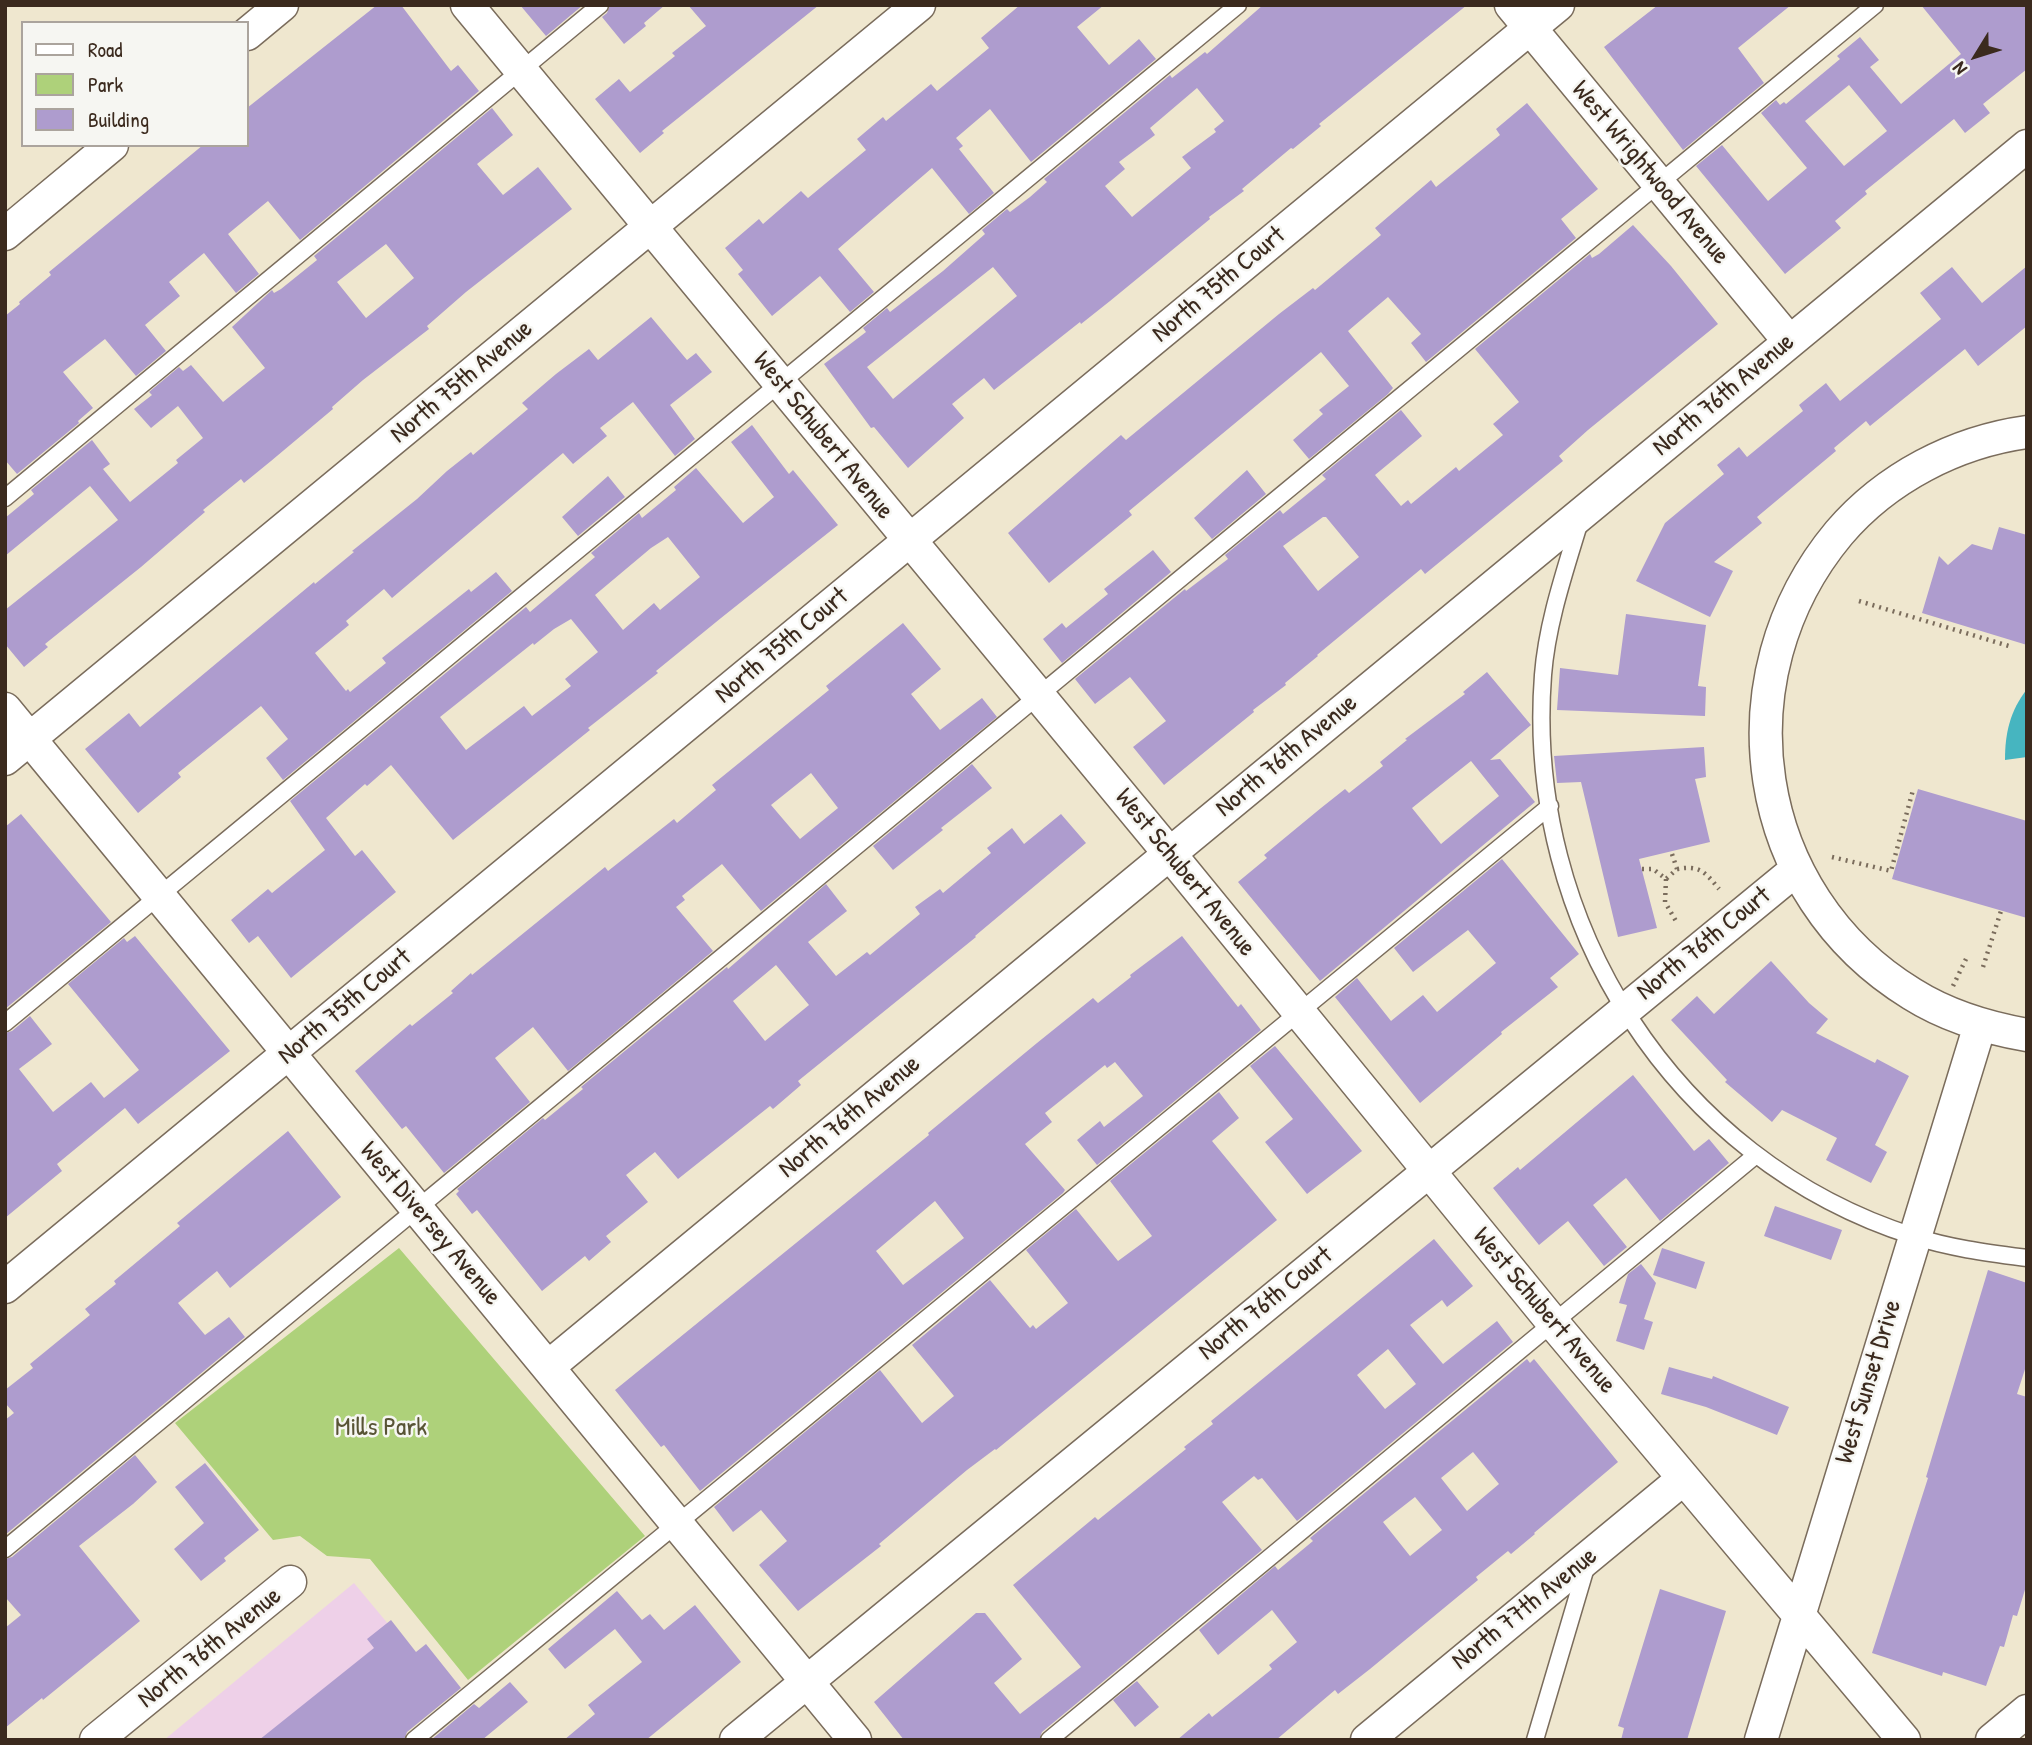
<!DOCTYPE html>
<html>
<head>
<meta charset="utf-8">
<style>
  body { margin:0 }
  #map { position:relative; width:2032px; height:1745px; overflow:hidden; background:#efe7cf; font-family:"Patrick Hand",sans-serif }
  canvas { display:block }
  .frame { position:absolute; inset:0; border:7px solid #3b2a1e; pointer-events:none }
  .legend { position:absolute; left:21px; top:21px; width:228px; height:126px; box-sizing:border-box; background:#f6f6f2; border:2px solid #aba49d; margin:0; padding:9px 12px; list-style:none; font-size:21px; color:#3b2a1e }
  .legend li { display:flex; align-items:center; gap:14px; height:35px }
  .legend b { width:35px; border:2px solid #aba49d }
  .north { position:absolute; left:1941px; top:21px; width:70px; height:70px; -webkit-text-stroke:5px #f6f6f2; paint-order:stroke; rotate:232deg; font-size:19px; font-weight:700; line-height:28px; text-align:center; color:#3b2a1e }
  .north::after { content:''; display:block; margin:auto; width:24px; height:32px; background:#3b2a1e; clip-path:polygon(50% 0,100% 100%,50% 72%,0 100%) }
</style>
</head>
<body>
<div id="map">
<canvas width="2032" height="1745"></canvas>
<div class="frame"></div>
<ul class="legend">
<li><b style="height:9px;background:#fff"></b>Road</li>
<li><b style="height:19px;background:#aed17a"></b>Park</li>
<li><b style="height:19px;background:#ae9cce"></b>Building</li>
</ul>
<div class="north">N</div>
</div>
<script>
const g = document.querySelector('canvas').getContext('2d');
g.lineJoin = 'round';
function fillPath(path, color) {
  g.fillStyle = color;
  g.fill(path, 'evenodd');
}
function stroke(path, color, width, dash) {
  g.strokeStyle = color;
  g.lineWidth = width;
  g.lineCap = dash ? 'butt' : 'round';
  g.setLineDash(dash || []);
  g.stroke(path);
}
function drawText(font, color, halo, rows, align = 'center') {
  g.font = font + ' "Patrick Hand",sans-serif';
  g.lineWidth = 5;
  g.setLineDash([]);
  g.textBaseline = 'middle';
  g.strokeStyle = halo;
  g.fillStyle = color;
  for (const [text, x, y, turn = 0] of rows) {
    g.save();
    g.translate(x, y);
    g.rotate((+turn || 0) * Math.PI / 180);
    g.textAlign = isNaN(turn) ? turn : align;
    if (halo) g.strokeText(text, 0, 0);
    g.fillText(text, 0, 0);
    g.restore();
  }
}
fillPath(new Path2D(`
  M354,1583l85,102 -66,55h-209z`), '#eed0e8');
fillPath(new Path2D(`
  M399,1248l246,288 -177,144 -98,-121 -43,-3 -27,-20 -27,4 -98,-117z`), '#aed17a');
fillPath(new Path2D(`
  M2027,689v68l-22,3c0,-27 5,-49 22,-71z`), '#46b5c0');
fillPath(new Path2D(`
  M377,5h24l50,66 7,-6 21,26 -179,149 -32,-39 -34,28 -6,5 31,40 -23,19 -32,-40 -35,29 11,14 -35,29 21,26 -30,25 -31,-37 -42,33 30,36 -15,13 1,2 -62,51 -12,-14v-144l15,-12 -1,-2 32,-27 -2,-3 154,-127h44v-37z
  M520,5h63l-37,31z
  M610,5h55l-21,18 2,3 -22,18 -22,-27 5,-4z
  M688,5h131l-157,126 2,2 -24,20 -45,-54 24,-20 11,13 45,-36 -3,-3 34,-27z
  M1020,5h84l-27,22 32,38 30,-26 17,20 -125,103 -41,-53 -34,29 7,8 -4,3 35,44 -25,21 -37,-46 -94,81 36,43 -24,20 -30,-36 -48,40 -34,-42 5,-4 -18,-22 34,-29 4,5 38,-33 7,7 58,-48 -9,-11 26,-22 3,4 45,-37 6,7 52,-43 -8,-10z
  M1263,5h204l-148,119 2,2 -28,23 -2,-1 -49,41 2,2 -35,26 1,2 -100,82 -29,23 -1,-2 -86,68 -10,-12 -32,26 12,14 -56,50 -34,-41 -3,1 -47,-64 42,-32 -3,-4 24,-20 3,4 53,-41 42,-37 -3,-4 25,-21 3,3 20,-15 17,-15 -3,-3 126,-104 2,3 33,-26 2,2zM1197,88l27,33 -10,8 2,3 -34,25 9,11 -59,49 -27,-31 20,-17 -6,-7 36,-27 -5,-7zM993,267l24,29 -124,103 -26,-32z
  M1658,5h133l-53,43 26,35 -81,67 -79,-103z
  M1921,5h106v64l-44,35 7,9 -25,20 -11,-14 -89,72 2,3 -32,27 6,7 -56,46 -89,-108 26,-21 46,56 39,-33 -46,-55 15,-13 4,5 4,-3 2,2 54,-45 -3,-3 23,-19 19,23 -9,7 31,37 60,-50zM1849,85l38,46 -43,35 -39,-45z
  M1527,103l71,86 -37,30 15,19 -150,124 -15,-19 10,-9 -33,-37 -40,34 45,57 -5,6 -79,65 -16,-19 30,-26 -4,-4 30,-24 -28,-34 -192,159 3,4 -83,68 -41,-50 113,-98 5,5 153,-126 34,-26 2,2 66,-55 -6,-7 56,-48 5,7 64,-52 -4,-6z
  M492,108l21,27 -36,29 26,31 35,-28 34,42 -106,83 -39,34 2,3 -66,51 -31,27 1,2 -62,52 -27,22 -3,-4 -38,31 2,2 -64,55 -96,77 3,3 -24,20 -19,-23v-34l113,-90 -28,-34 -85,70v-38l29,-24 -3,-4 61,-50 18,24 -7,5 27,33 48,-39 -2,-3 27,-22 -25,-32 -27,22 -17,-19 18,-14 -3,-3 30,-25 4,4 8,-6 32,37 42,-34 -33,-41 40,-37 2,3 7,-4 36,-29 -3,-4zM386,244l28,34 -48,40 -29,-36z
  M1633,225l38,41 47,58 -130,106 -29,26 4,5 -138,113 -4,-5 -104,86 1,1 -33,27 1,2 -33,25 1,2 -90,73 -31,-38 33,-26 -36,-44 -35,27 -20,-25 110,-90 1,2 42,-32 -3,-4 55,-45 3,4 43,-35 -4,-4 79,-65 21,26 -47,39 26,31 7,-6 3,4 45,-37 3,4 44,-36 -10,-11 26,-22 -44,-53 115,-95 2,4 7,-4zM1323,517h3l33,40 -41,34 -35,-45z
  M2027,266v60l-49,40 -13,-17 -95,77 -4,-5 -32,27 2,3 -79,66 5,6 -48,39 19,9 -23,46 -74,-36 29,-58 59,-49 -7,-9 22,-18 8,10 56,-46 -4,-6 27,-22 14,18 101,-82 -21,-26 32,-26 30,36z
  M651,317l36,43 9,-7 16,19 -42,33 25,34 -20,17 -42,-54 -33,26 7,8 -34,28 -10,-11 -171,145 -8,-9 -38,32 3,4 -34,28 31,38 2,-2 2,3 36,-29 -4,-5 87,-69 2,3 25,-20 16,19 -229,189 -17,-22 22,-19 -27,-33 -83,67 3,4 -43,36 -53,-64 44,-36 11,14 174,-145 1,2 39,-32 -2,-1 65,-52 30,-28 24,-19 2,3 55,-46 -6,-6 34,-29 33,-25 9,11z
  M752,425l37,49 4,-4 45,55 -117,93 -65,53 2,2 -70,55 2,2 -137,110 -62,-75 -24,21 -2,-2 -39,34 29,38 7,-6 34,42 -105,86 -33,-42 -9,7 -18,-23 37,-31 4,4 53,-43 -35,-49 236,-194 4,5 65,-55 -4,-4 48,-40 3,5 34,-28 -2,-3 22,-19 47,55 31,-26 -43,-55zM668,537l32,40 -40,33 -6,-7 -31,27 -28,-35 56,-47zM571,619l27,33 -33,27 6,7 -39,30 -8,-10 -58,44 -26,-33 93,-74 1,2 20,-16z
  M1247,470l19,24 -54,45 -18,-21z
  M608,476l17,21 -47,39 -16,-19z
  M1999,527l28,8v110l-105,-32 17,-57 9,9 24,-21 20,6z
  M1153,550l18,22 -109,91 -19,-24 19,-16 4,5 42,-34 -4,-5z
  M1626,614l80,11 -8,61 8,1 -1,29 -148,-6 3,-42 58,7z
  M903,623l38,46 -30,25 29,36 42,-32 15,19 -236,194 -39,-47 -40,32 3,4 -9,7 37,44 -145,120 -35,-44 -38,31 35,44 -86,71 -38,-47 -4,3 -47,-58 55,-47 2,2 41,-33 -2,-2 20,-18 1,2 133,-108 3,4 66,-52 3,4 39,-33 -4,-5 117,-95 -3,-4zM811,773l27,35 -38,31 -29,-34z
  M1487,672l44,53 -41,35 10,-1 35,43 -215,179 -82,-99 29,-24 -3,-3 57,-47 24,-19 4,4 34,-27 -3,-4 27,-22 -2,-1 60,-45 -2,-2zM1471,761l28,35 -58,48 -29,-36z
  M1704,747l2,30 -11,2 15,63 -71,17 18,69 -39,9 -37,-155 -24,1 -3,-27z
  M972,764l20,24 -51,40 2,2 -50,40 -20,-24z
  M1918,789l109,32v97l-135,-39z
  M21,814l90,108 -106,87v-182z
  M1061,814l25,29 -111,93 1,1 -178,144 3,4 -28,24 -3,-3 -92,73 -23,-27 -29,23 22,27 -42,34 5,6 -22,19 -4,-5 -43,35 -65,-81 -5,4 -16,-20 3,-3 -2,-2 86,-71 2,2 38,-31 -2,-2 146,-120 1,2 98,-85 21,27 -39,31 28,34 31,-24 3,3 50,-41 -5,-7 25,-18 3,4 48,-40 -4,-5 25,-20 12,16zM776,965l33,40 -44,36 -32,-40z
  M1502,859l77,95 -29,24 8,9 -57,45 1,2 -82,69 -85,-106 22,-19 34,43 32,-26 14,17 59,-49 -28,-33 -55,42 -19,-24z
  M135,936l95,115 -92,73 -13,-16 -68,56 5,7 -57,47v-185l7,-2 18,-15 22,28 -33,25 34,43 38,-30 13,16 35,-28 -71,-86 56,-46 3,4z
  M1182,936l56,71 3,-3 20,26 -164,135 -20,-25 23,-19 4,6 39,-31 -28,-34 -8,6 -2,-3 -60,48 7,9 -27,22 40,46 -2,3 -363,298 -36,-46 -3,2 -46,-57 314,-255 -1,-2 109,-90 56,-45 5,5 33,-26 -1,-2zM935,1201l29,37 -61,47 -27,-34z
  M1771,961l38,42 19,16 -12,14 59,30 2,-4 32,17 -34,69 12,7 -16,31 -45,-23 11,-22 -55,-28 -10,12 -47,-40 2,-2 -56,-60 26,-24 17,18z
  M1275,1046l87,105 -55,43 -42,-52 28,-23 -43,-53z
  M1633,1075l61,76 15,-12 20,24 -69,58 -34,-43 -33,27 34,42 -23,19 -36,-45 -29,24 -46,-57 25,-21 2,3z
  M1219,1092l20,26 -27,23 65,79 -281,230 -1,-1 -28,21 -88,74 2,2 -83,65 -39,-46 28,-24 -26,-31 -28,22 -19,-25 166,-137 42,53 32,-27 -42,-51 78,-65 40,48 3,-3 3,4 32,-26 -42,-53 50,-41 42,52 34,-25 -42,-55z
  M288,1131l53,66 -111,91 -13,-17 -39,32 27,32 24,-18 16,20 -240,198v-115l9,-7 -9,-10v-13l28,-22 -3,-4 60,-49 -5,-6 31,-25 -2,-3 66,-55 -3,-3z
  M1775,1206l67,24 -11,30 -67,-24z
  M1434,1239l39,47 -26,21 -5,-7 -32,25 33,39 54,-43 16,21 -216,179 -35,-43 -4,2 -4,-4 -32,26 40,48 -220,182 -3,8h-135l-30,-38 102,-89h9l37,46 -28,24 26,31 61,-47 -68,-82 82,-68 3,3 88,-71 -2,-2 29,-23 -2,-3zM1388,1349l28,35 -31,25 -28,-34z
  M1662,1248l43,14 -9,27 -43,-14z
  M1641,1264l15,19 -12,36 9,3 -9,28 -28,-9 11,-36 -8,-2 9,-29z
  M1988,1270l39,13v80l-10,31 10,3v186l-10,33 -4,-1 -9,32 -4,-1 -14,40 -43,-14 -1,4 -70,-23 56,-175 -2,-1z
  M1527,1359l3,4 4,-4 84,103 -84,71 1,1 -24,20 -3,-3 -32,26 2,3 -108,89 -32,25 -3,-4 -59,50h-99l32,-27 3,4 29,-23 31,-25 -3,-4 28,-23 -25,-32 -54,45 -19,-25 76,-64 3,4 35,-29 -3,-3zM1473,1452l26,32 -32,27 -26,-33zM1415,1497l27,33 -32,26 -27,-34z
  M1669,1367l43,12 1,-3 76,31 -12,28 -71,-28 -45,-13z
  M135,1455l22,27 -24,22 -54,42 61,75 -97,79 -1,-2 -37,30v-100l16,-13 -16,-18v-38l7,-2z
  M205,1463l54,67 -35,28 2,3 -25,20 -27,-32 30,-26 -29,-36z
  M1660,1589l66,22 -39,129h-66l3,-12 -6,-2z
  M617,1591l25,29 8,-6 14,16 31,-25 46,57 -95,78h-82l31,-26 -7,-9 54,-43 -27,-33 -50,40 -17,-20z
  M391,1620l25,32 10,-8 35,44 -54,44 -3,8h-145l115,-92 -7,-9z
  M1137,1681l22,26 -24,20 -22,-27z
  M510,1682l18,20 -46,38h-51l43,-36 5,4z`), '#ae9cce');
const lane = new Path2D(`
  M5,498l595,-493
  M1580,521c-15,50 -33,102 -37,154 -19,248 131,485 370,561 36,12 76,17 114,22
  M5,1023l1233,-1018
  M5,1549l1870,-1544
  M414,1740l1136,-934
  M1049,1740l707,-585
  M1535,1740l52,-176`);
const street = new Path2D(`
  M467,5l702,848 385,471 350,416
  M1511,5l278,336
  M247,34l35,-29
  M5,234l107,-89
  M2027,432c-72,10 -141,46 -188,101 -121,145 -89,362 73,461 35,22 75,34 115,41
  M5,709l850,1031
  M5,759l914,-754
  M5,1287l1553,-1282
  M548,1367l1479,-1221
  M96,1740l194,-158
  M736,1740l1061,-871
  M1367,1740l316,-261
  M1761,1740l219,-715
  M1992,1740l35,-29`);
stroke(lane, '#7a6c5c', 19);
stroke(street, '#7a6c5c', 35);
stroke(new Path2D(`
  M1859,601l150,45
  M1832,857l59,14 22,-81
  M1642,869h11l13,10 11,-10 -6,-18
  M1677,869c23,-4 28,3 42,20
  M1666,879l-1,23 12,21
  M1983,967l18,-56
  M1953,986l13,-27`), '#7a6c5c', 4.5, [2, 5]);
stroke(lane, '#fff', 16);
stroke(street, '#fff', 32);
drawText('26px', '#3b2a1e', '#f6f6f2', [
  ["West Wrightwood Avenue",1650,173,50],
  ["North 75th Court",1219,285,-40],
  ["North 75th Avenue",462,382,-40],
  ["North 76th Avenue",1724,395,-40],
  ["West Schubert Avenue",823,436,51],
  ["North 75th Court",782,646,-40],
  ["North 76th Avenue",1287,756,-40],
  ["West Schubert Avenue",1185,873,51],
  ["North 76th Court",1704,944,-39],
  ["North 75th Court",345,1007,-40],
  ["North 76th Avenue",850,1117,-40],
  ["West Diversey Avenue",430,1224,50],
  ["North 76th Court",1266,1304,-39],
  ["West Schubert Avenue",1544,1311,50],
  ["West Sunset Drive",1869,1382,-73],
  ["North 77th Avenue",1525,1609,-39],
  ["North 76th Avenue",210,1648,-39]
]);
drawText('26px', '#585435', '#f6f6f2', [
  ["Mills Park",381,1428]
]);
</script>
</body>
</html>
